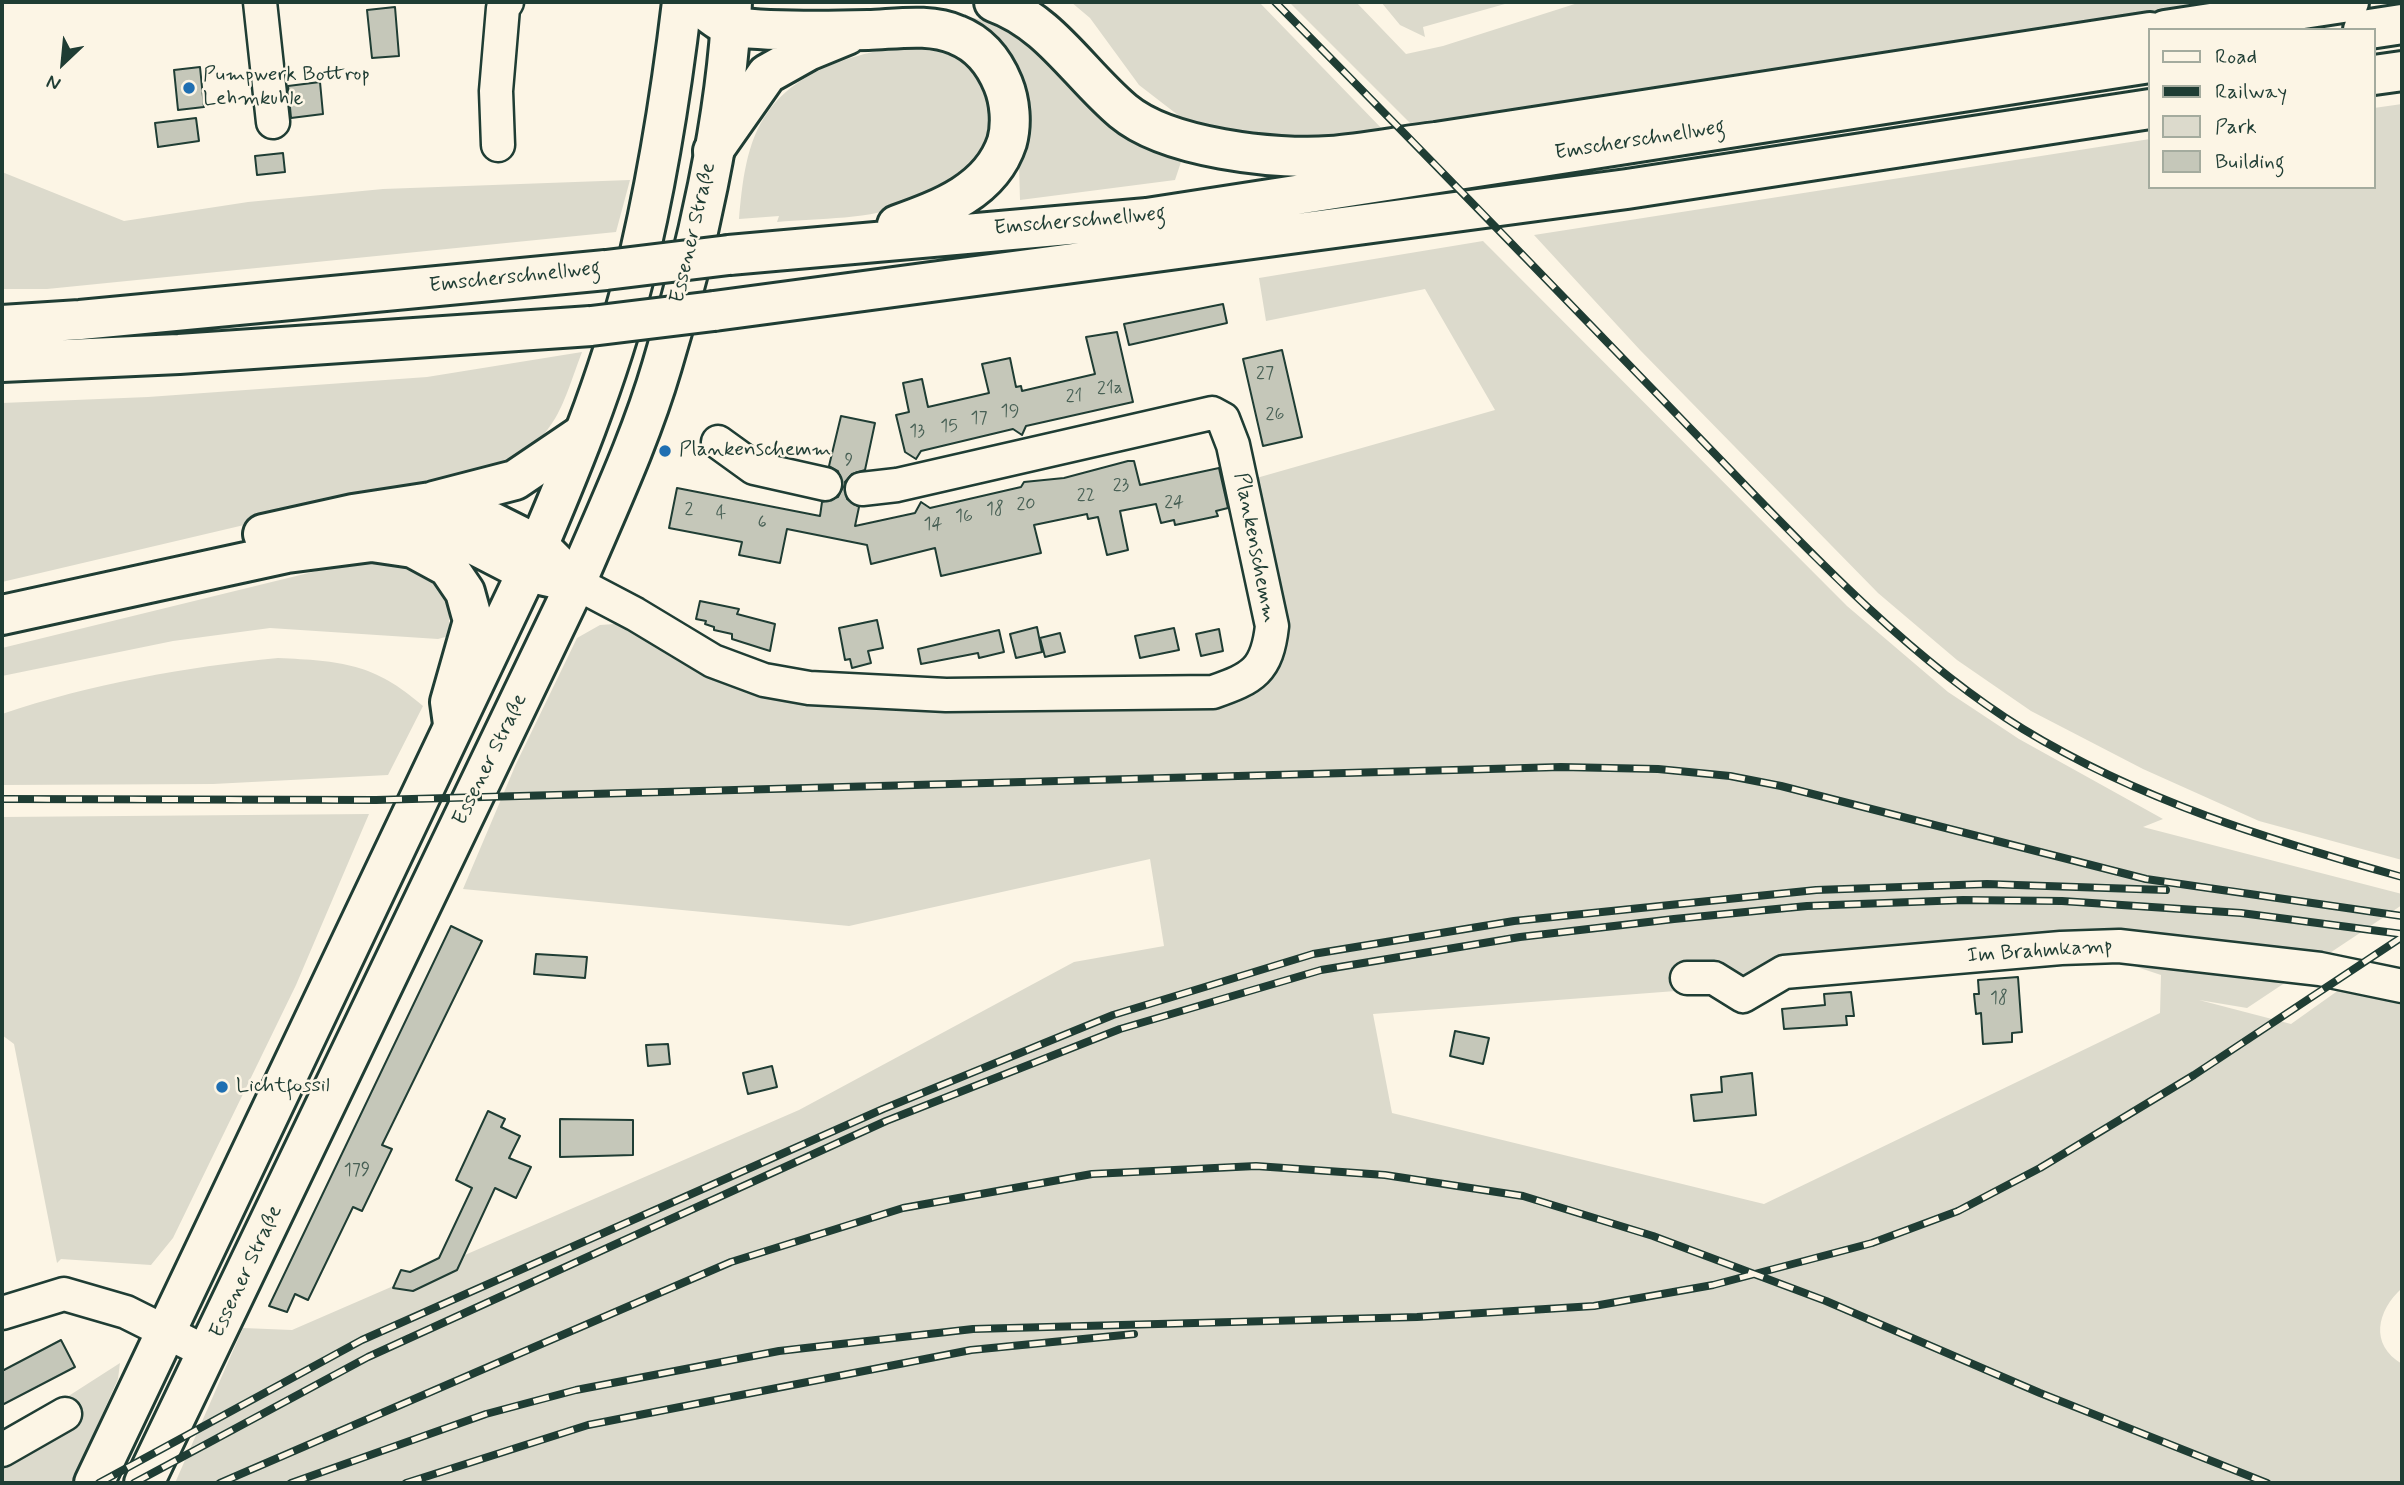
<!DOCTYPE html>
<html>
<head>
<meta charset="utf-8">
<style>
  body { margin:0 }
  #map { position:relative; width:2404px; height:1485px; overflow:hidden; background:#fcf5e5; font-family:Mynerve,sans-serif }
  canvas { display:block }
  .frame { position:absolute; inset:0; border:4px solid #1f3d34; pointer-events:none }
  .legend { position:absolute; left:2148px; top:28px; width:228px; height:161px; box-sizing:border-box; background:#fcf5e5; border:2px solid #a4ab9e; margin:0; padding:9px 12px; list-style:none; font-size:21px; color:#1f3d34 }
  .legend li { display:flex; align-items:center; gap:14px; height:35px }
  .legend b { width:35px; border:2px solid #a4ab9e }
  .north { position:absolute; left:28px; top:28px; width:70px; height:70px; -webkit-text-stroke:5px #fcf5e5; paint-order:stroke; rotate:206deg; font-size:19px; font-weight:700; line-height:28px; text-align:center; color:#1f3d34 }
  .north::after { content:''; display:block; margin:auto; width:24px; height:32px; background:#1f3d34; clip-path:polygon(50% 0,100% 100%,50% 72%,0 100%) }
</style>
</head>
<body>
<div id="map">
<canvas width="2404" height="1485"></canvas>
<div class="frame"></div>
<ul class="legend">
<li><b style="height:9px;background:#fcf5e5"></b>Road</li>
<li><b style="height:9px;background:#1f3d34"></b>Railway</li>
<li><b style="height:19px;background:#dcdacc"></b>Park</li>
<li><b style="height:19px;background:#c5c7b9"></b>Building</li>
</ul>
<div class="north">N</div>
</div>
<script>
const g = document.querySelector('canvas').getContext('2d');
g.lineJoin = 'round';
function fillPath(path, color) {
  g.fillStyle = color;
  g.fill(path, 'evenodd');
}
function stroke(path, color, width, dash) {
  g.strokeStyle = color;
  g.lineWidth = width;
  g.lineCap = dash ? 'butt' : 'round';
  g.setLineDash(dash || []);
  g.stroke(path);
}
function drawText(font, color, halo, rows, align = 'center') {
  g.font = font + ' Mynerve,sans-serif';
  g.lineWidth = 5;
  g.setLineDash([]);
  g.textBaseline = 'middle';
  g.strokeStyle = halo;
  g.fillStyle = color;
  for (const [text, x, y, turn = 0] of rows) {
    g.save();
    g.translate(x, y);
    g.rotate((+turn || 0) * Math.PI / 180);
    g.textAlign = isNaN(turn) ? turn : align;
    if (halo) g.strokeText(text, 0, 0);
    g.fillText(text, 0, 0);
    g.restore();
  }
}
fillPath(new Path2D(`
  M1071,2h188l128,132 -83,12 -108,-17 -57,-44 -49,-67z
  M1289,2h67l50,52 37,-8 138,-44h707l-869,130z
  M1381,2h131l-89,25 2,10 -25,-12z
  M778,8l177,6 23,5 42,15 162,125 -7,21 -155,20 -2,-68 -28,-84 -213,-26z
  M931,43c36,17 47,25 59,63 16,50 -40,82 -79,97 -41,17 -91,15 -134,19l2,-6 -40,3c3,-34 7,-78 29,-107 34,-49 108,-64 163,-69z
  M2402,104v756l-143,-39 -116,-52 -112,-58 -74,-51 -79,-67 -238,-243 -106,-115 616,-96v48h224v-79z
  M2,172l122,49 124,-19 135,-13 247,-9 -14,52 -569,57h-45z
  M1483,241l364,365 101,86 71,47 144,80 -20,8 259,67v11l-155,103 -48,-8 92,24 52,-37 59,14v287c-25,23 -33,56 0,76v119h-2227l68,-155 49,2 507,-220 275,-148 90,-16 -14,-87 -301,67 -386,-37 53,-125 61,-126 23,-13 15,-1 17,9 8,-7 108,59 516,-3 -11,-203 242,-69 -70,-121 -159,32 -7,-43zM2110,958l51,17 -1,38 -396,191 -372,-91 -19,-99z
  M582,352c-19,50 -25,88 -78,109l3,10 -42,2 -463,109v-179l146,-6 279,-20z
  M381,561l42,5 26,29v41l-11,3 -168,-11 -97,13 -171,35v-28l331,-81z
  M278,658c63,3 96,5 145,48l-35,69 -175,9 -211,1v-71c89,-30 183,-47 276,-56z
  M369,814l-73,171 -123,253 -22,27 -90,-6 -4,4 -43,-219 -12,-9v-218z
  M120,1363l-2,16 -46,103 -70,1v-18l70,-40 -5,-28z`), '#dcdacc');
const building = new Path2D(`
  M395,7l4,49 -27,2 -5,-48z
  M200,67l4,40 -26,3 -4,-40z
  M320,82l3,32 -32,4 -3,-32z
  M196,118l3,23 -41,6 -3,-24z
  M283,153l2,19 -28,3 -2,-19z
  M1223,304l4,19 -98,22 -5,-21z
  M1117,332l16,70 -107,24 -4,9 -9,-6 -92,22 -5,8 -11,-7 -9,-37 13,-3 -6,-29 19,-4 6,28 61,-14 -7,-29 28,-6 6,29 5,-1 1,5 73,-17 -9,-37z
  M1282,350l20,87 -39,9 -20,-87z
  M841,416l34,7 -10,47 -13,4 -7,8 2,17 12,8 -4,19 60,-13 6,-11 9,6 91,-21 3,-5 40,-4 64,-17h6l6,24 79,-17 9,40 -12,3 2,5 -43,9 -1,-5 -13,3 -5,-19 -36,7 8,39 -21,5 -9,-38 -10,2 -1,-5 -53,11 7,28 -100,23 -6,-28 -64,16 -4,-19 -80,-16 -7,34 -41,-8 3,-13 -73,-14 8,-40 143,28 2,-14 16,-5 5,-10 -5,-16 -9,-5z
  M700,601l39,8 -2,5 38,10 -5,27 -38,-12v-5l-18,-4v-3l-9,-3 1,-3 -10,-2z
  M877,620l6,28 -15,3 3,12 -19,5 -2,-9 -5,1 -6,-32z
  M1037,627l5,25 -26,6 -6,-24z
  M1174,628l5,22 -39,8 -5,-22z
  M1219,629l4,22 -22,5 -5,-22z
  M999,630l5,22 -25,6 -1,-5 -57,11 -3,-15z
  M1060,633l5,19 -20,5 -5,-19z
  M451,926l31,15 -100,204 10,4 -30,62 -9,-4 -45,93 -13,-6 -8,18 -18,-6z
  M536,954l51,3 -2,21 -51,-4z
  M2018,977l4,55 -10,1v9l-29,2 -2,-31 -5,1 -2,-20h5l-1,-14z
  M1851,992l3,24h-8l1,9 -63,4 -2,-20 43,-4 -1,-11z
  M1455,1031l34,7 -6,26 -33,-8z
  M668,1044l2,20 -22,2 -2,-21z
  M772,1066l5,21 -29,7 -5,-21z
  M1752,1073l4,42 -62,6 -3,-26 31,-3 -1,-15z
  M488,1111l17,8 -4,8 19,9 -11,22 22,9 -15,31 -21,-10 -38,82 -44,21 -20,-3 8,-18 9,2 29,-14 33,-70 -16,-8z
  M560,1119l73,1v35l-73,2z
  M61,1340l14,27 -73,38v-34z`);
fillPath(building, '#c5c7b9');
stroke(building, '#1f3d34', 2);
const minor = new Path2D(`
  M260,2l13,120
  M498,145l-2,-54 7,-83 4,-6
  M718,442l36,26 71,16
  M576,583l59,31 78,47 51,19 45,8 137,7 267,-3c40,-14 54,-21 59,-66l-39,-181 -10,-26 -11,-6 -315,72 -35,4
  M1687,978h27l29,18 41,-24 277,-24 58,-2 201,23 82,17
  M2,1313l62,-19 62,18 82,41
  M2,1450l63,-36`);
const major = new Path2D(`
  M94,1483l433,-911c41,-95 81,-191 106,-291 23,-92 38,-186 49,-279
  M144,1483l432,-900c30,-71 64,-142 86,-217 34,-112 65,-248 70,-364`);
const highway = new Path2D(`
  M694,2c11,7 27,23 40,25 39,5 94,4 134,3 29,-1 62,-7 89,5 23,9 37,27 46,49 7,17 9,40 4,58 -16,49 -66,67 -110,83
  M994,2c56,20 85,72 129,109 44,37 151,49 207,45 35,-3 71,-10 106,-14l714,-110
  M2165,30l184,-28
  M2363,30l39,-6
  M2374,75l28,-4
  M713,151l54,-77 41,-23 39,-16
  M729,255l418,-37 1003,-155
  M714,311l913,-122 523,-80
  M2,325l78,-5 526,-50
  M2,362l177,-8 412,-28
  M434,501l81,-21 68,-46
  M391,527l50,7 24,6 62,32 49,11
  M263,534l90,-20 78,-12 37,8 70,35 38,38
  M2,615l285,-62 85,-11 41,6 35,19 17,25 8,29 -23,81 3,22`);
stroke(minor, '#1f3d34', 37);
stroke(major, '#1f3d34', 44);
stroke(highway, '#1f3d34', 44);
stroke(minor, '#fcf5e5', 32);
stroke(major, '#fcf5e5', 38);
stroke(highway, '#fcf5e5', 38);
const rail = new Path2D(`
  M1275,2c139,140 276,282 413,424 100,103 212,227 335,303 118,72 247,111 379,148
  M2,799l374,1 1185,-33 97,2 72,7 51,10 365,93 256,37
  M99,1483l263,-143 521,-231 230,-94 200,-61 201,-33 302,-31 171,-6 179,6
  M134,1483l234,-126 518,-236 234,-92 201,-59 199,-33 154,-18 133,-13 156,-6 99,1 179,12 161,21
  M220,1483l511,-221 172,-54 189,-34 164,-8 129,9 138,21 130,40 173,65 214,92 227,90
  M291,1483l195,-69 90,-24 203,-39 194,-22 444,-12 177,-11 119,-21 159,-42 86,-32 82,-43 154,-93 208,-138
  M406,1483l182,-58 383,-75 163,-16`);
stroke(rail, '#1f3d34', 8);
stroke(rail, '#fcf5e5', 5, [16]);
const highwayBridge = new Path2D(`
  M606,270l123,-15
  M591,326l123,-15`);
stroke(highwayBridge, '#1f3d34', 44, []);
stroke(highwayBridge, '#fcf5e5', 38);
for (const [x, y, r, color] of [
  [189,88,7,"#1f6fb2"],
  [665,451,7,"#1f6fb2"],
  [222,1087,7,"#1f6fb2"]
]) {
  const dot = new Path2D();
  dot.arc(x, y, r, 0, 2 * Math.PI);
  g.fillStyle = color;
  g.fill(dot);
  stroke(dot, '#fcf5e5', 2.5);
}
drawText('18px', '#486055', null, [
  ["27",1265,374],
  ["21a",1110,389],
  ["21",1074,397],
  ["19",1010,412],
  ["26",1275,415],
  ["17",979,419],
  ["15",949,427],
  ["13",917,432],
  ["9",849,461],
  ["23",1121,486],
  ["22",1086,496],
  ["24",1174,503],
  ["20",1026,505],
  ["2",689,510],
  ["18",995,510],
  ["4",721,514],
  ["16",964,517],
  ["6",762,523],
  ["14",933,525],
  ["18",1999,999],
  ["179",357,1171]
]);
drawText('21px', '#1f3d34', '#fcf5e5', [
  ["Pumpwerk Bottrop",203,76],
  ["Lehmkuhle",203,100],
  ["Plankenschemm",679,451],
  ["Lichtfossil",236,1087]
], 'left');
drawText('21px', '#1f3d34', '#fcf5e5', [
  ["Emscherschnellweg",1640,141,-9],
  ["Emscherschnellweg",1080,222,-5],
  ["Essener Straße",694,233,-77],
  ["Emscherschnellweg",515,278,-6],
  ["Plankenschemm",1254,548,79],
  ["Essener Straße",491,760,-64],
  ["Im Brahmkamp",2040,952,-4],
  ["Essener Straße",247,1272,-65]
]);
</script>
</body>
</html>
